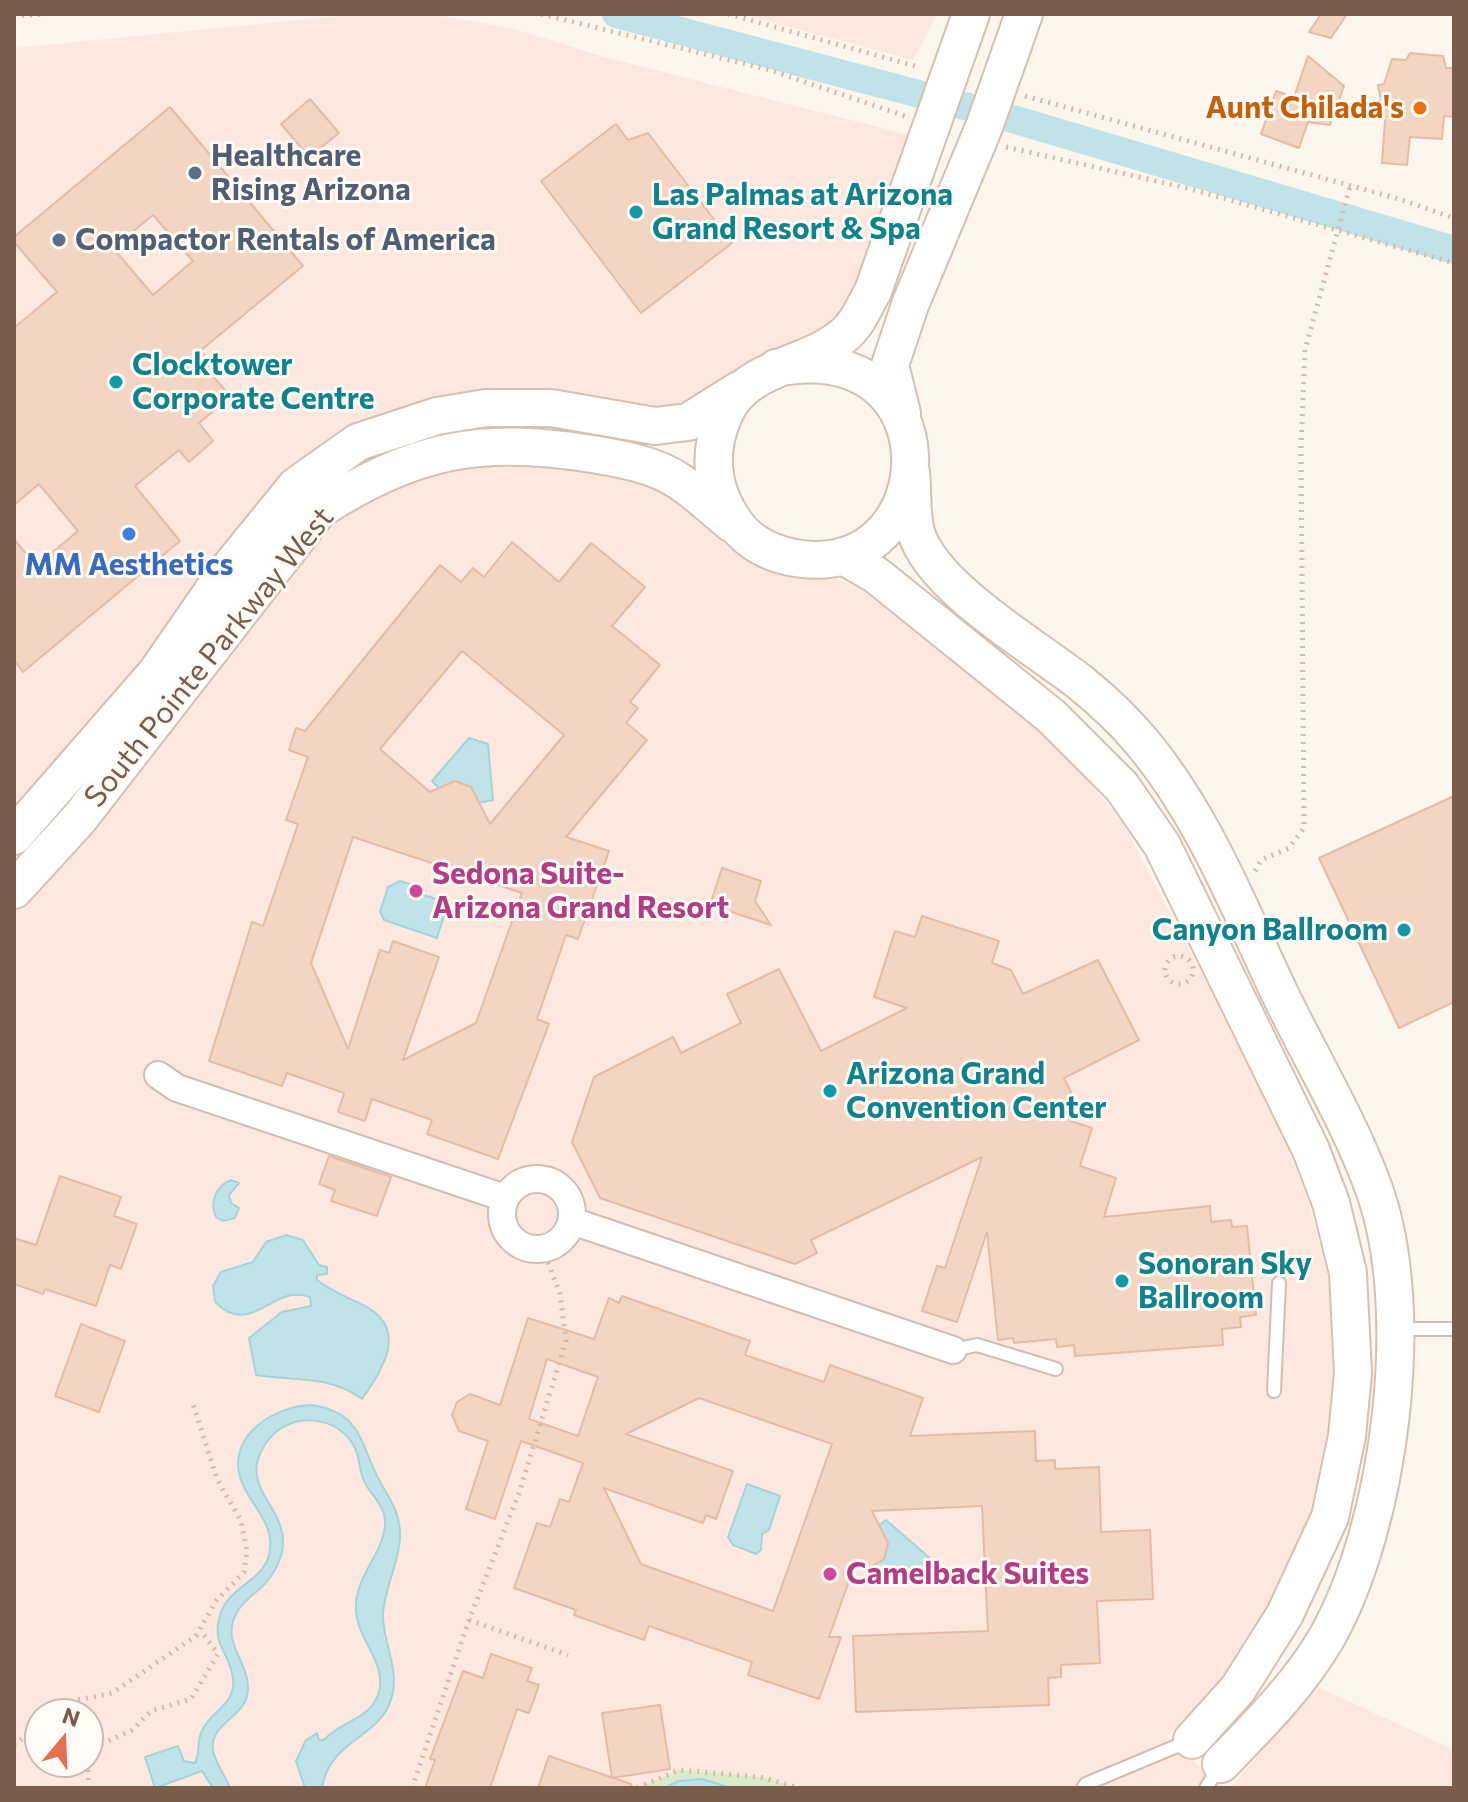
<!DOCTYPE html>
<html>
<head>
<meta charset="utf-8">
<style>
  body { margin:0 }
  #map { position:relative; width:1468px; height:1802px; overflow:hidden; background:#fdf6ec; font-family:Commissioner,sans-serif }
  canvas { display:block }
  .frame { position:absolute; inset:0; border:16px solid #7a5c4d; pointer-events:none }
  .north { position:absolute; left:24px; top:1698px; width:80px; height:80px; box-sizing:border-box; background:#fffaf3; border:2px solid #cabbb1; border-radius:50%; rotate:19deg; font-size:22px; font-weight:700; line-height:32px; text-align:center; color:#7a5c4d }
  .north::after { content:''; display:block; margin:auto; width:28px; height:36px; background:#e76f51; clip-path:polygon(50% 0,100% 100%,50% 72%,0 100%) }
</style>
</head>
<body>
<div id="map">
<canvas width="1468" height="1802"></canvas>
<div class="frame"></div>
<div class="north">N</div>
</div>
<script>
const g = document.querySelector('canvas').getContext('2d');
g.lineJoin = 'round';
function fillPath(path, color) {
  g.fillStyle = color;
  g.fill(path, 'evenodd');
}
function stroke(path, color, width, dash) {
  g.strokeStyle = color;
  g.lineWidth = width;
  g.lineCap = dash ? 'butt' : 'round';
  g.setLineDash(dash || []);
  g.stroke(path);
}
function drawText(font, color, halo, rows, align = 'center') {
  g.font = font + ' Commissioner,sans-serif';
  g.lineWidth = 6;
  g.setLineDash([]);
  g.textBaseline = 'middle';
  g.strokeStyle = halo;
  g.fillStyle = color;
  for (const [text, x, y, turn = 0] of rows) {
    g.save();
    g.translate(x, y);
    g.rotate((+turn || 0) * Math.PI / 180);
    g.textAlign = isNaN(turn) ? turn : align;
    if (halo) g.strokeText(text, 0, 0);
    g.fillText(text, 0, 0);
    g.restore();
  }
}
fillPath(new Path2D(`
  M360,14h70l81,14 90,28 308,79 -61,176 -42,31 -49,14 -87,58 -282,5 -231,241 -143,162v-774z
  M741,14h196l-24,46z
  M548,462l100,21 27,13 91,72 33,10 37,1 25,10 191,148 72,88 80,153 82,164 21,55 21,79 8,106 -6,69 -32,105 -29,60 -35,51 -67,70 57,51h-1210v-882l312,-388 107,-55zM40,1714h48v48h-48z
  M1318,1687l136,63v38h-224z`), '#fde8e0');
fillPath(new Path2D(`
  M679,1770l81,7 39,11h-162z`), '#d8ecc9');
const water = new Path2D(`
  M469,738l19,6 5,56 -15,3 -7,-16 -16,-6 -15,8 -8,-8z
  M400,881l13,4 2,7 33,11 -11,35 -53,-18 -4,-8 8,-25z
  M231,1180l8,3 -10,12 2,8 8,5 -4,10 -12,3 -7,-4c-7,-15 0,-31 15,-37z
  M286,1235l17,5 16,25 8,2v7l-10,1v5c14,11 28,16 44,24 49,23 23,64 1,95 -32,-24 -69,-18 -106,-24l-7,-37 33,-26 29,-6 -1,-9c-39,-14 -57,42 -95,5l-2,-16 8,-14 32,-10 13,-20z
  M311,1405c49,7 48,34 66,71 11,21 24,36 23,61 -1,27 -16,51 -17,78 0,32 20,58 6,90 -14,33 -60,37 -67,83h-17l-9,-27 10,-21 11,-7 2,7h5c16,-19 45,-20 54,-45 11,-31 -21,-55 -22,-85 -2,-33 27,-55 29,-85 1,-19 -12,-27 -20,-42 -6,-11 -5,-24 -10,-35 -16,-33 -64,-37 -86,-9 -44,56 45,73 2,137 -10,16 -28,22 -36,40 -14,30 19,50 12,80 -5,22 -38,29 -34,54 2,13 12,25 17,38h-17l-11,-17 -47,17 -10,-31 33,-11 6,15 11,2c5,-10 2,-20 6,-30 8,-22 36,-28 32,-55 -3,-26 -22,-32 -13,-63 8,-28 43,-34 49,-60 8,-33 -21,-50 -29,-78 -12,-43 36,-71 71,-72z
  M747,1484l33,12 -11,34 -7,4 -1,16 -5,4 -23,-9 -5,-8z
  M886,1520l46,40 -5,18 -59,4 -2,-16 18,-7 4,-16 -11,-16z
  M702,1779l29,9h-66l13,-7z`);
fillPath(water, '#bfe3e8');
stroke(water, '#a5d3da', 2);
stroke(new Path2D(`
  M616,14l390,103 448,133`), '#bfe3e8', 28);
const building = new Path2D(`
  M1321,14h26l-16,24 -22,-6z
  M1410,53l33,3 3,12h8v49l-10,-1 -2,23 -32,-2 -3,28 -25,-2 3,-42 -7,-36 6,-1 8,-25 14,1z
  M1308,56l36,30 -14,39 -22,-3 -9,26 -38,-14 15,-43 18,6z
  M310,99l29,34 -30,24 -28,-33z
  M170,107l133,159 -103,85 11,13 -5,4 25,29 -32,26 14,18 -24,21 -10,-12 -44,36 45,55 -157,131 -9,-12v-121l22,27 42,-35 -39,-47 -25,21v-177l43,-36 -43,-50v-5zM153,215l40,46 -40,34 -40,-47z
  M616,124l12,16 20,-7 84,110 -91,70 -100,-132z
  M512,542l47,40 32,-39 54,44 -33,39 48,39 -30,37 8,6 -12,15 21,17 -81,97 43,14 -31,88 -12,-4 -29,84 12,5 -51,135 -71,-25 5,-14 -60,-21 -7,22 -27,-9 6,-19 -57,-20 -5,13 -73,-25 43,-139 11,4 35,-102 -12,-4 22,-63 -19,-7 7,-22 9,3 135,-166 21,17 12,-14 11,9zM462,651l102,84 -74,89 -19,-37 -16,-6 -25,11 -50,-43zM353,837l169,56 -46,130 -73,37 36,-103 -46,-16 -4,12 -9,-3 -32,99 -37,-86z
  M1454,796v206l-55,26 -80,-170z
  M722,868l39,13 -6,20 16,24 -61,-20z
  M922,916l77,25 -7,22 19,7 12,24 75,-34 41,80 -75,38 12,25 -5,18 21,7 -12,38 36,12 -12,39 106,-11 1,16 20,-2 1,7 15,-1 9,89 -16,2 1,10 -19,2 1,16 -148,11 -1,-11 -17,2 -1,-8 -42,4 -1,-5 -15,2 -11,-108 -30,90 -35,-11 15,-45 8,2 37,-111 -171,83 6,13 -22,11 -195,-66 -28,-56 22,-65 79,-40 8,16 60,-30 -14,-29 52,-25 42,82 86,-43 -33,-11 21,-66 20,6z
  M329,1156l62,21 -14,39 -46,-15 4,-11 -16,-6z
  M60,1176l61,21 -7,19 23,8 -16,45 -11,-4 -14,41 -51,-17 -2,5 -29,-10v-46l22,7z
  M622,1296l128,45 -5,14 79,27 6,-17 93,33 -13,38 125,-5 1,30 19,-1v9l44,-2 2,65 49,-2 3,69 -56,2 3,62 -39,2v12l-13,1 1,27 -193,7 -3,-76 135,-5 -6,-125 -110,5 16,32 -4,16 -14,8 -15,-3 -26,73h12l-22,62 -71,-24 4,-13 -103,-36 -5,14 -70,-25 2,-5 -62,-22 23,-65 13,4 10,-28 9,3 14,-39 -62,-22 -26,78 -29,-10 22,-68 -29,-10 -7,-16 5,-13 13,-8 30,11 28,-87 66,21 15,-41 10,5zM547,1359l51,18 -20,59 -49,-17zM699,1398l133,46 -59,167 -132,-47 -37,-76 99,35 3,-8 10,4 17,-48 -107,-37z
  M81,1324l44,17 -26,71 -44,-16z
  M491,1654l41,14 -5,13 12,4 -10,28 -12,-4 -27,79h-65l10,-28 -5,-1 33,-88 20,7z
  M660,1705l10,64 -58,9 -10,-65z
  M549,1756l82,28v4h-93z`);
fillPath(building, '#f3d5c3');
stroke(building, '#e6bba3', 2);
const lane = new Path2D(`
  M1398,1329h56
  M953,1350l24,-5 79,24
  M1274,1391l5,-108
  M1083,1788l3,-4 103,-43
  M1206,1788l13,-21`);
const street = new Path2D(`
  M158,1075l19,13 328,110
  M502 1214a35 35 0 1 1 70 0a35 35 0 1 1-70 0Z
  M572,1221l381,129`);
const secondary = new Path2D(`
  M776,368c180,-35 169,208 26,191 -26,-3 -52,-14 -67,-36 -24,-34 -28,-70 -11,-108 21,-50 83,-48 119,-79 14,-11 21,-29 30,-45l98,-277
  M902,413l-12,-48 20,-60 74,-178 40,-113
  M911,472c2,19 0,42 5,60 16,56 121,116 165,151 21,17 43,38 60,58 62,74 97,164 138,251 31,65 70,128 95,197 44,122 16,336 -47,448 -27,47 -68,88 -106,127
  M843,556l33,19 175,141 71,71 40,58 149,305 20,53 17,70 5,100 -6,63 -17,81 -45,97 -47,75 -46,51
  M14,836l142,-163 70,-101 70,-86 62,-44 79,-26 49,-8h65l104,18 33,-4 51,-32
  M14,890l65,-71 240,-309c94,-61 162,-74 273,-56 29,5 61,10 87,27 18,12 35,28 52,42`);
stroke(lane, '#d1beb0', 16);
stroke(street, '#d1beb0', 30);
stroke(secondary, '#d6c0b0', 40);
stroke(new Path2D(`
  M541,14l229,56 135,46
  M728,14l191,53
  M14,16l31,-2
  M1025,96l374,103 55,19
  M1006,147l181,41 267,75
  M1255,871l6,-11 28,-12 15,-20 -3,-380 4,-98 45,-164
  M1165 970a14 14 0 1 1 28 0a14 14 0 1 1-28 0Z
  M469,1620l99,35
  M50,1714l18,-12 44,-9 84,-57 20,-35 28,-29 3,-21 -6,-30 -24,-42 -24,-75
  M14,1745l26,-19
  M89,1788l-1,-18 10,-24 34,-16 19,-19 40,-12 27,-45 -17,-23
  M412,1788l57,-168 50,-127 47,-152 -6,-47 -17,-45
  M637,1788l42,-18 81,7 39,11`), '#d9b8a5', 5, [2, 6]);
stroke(lane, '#fff', 12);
stroke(street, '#fff', 26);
stroke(secondary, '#fff', 36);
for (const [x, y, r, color] of [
  [1420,108,8,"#e8710a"],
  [195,173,8,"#5c6f8a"],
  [636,212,8,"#0f9aa8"],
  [59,240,8,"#5c6f8a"],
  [116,382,8,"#0f9aa8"],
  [129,534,8,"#3f7fe0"],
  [416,891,8,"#d1479c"],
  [1404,930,8,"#0f9aa8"],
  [830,1091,8,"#0f9aa8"],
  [1122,1281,8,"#0f9aa8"],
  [830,1574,8,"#d1479c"]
]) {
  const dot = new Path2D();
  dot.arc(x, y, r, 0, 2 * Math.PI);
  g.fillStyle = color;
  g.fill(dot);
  stroke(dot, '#fffaf3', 3);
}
drawText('bold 30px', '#c56008', '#fffaf3', [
  ["Aunt Chilada's",1404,108]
], 'right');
drawText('bold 30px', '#4e5e75', '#fffaf3', [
  ["Healthcare",211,156],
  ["Rising Arizona",211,190],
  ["Compactor Rentals of America",75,240]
], 'left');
drawText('bold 30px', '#0d838f', '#fffaf3', [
  ["Las Palmas at Arizona",652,195],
  ["Grand Resort & Spa",652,229],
  ["Clocktower",132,365],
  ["Corporate Centre",132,399],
  ["Canyon Ballroom",1388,930,"right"],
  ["Arizona Grand",846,1074],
  ["Convention Center",846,1108],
  ["Sonoran Sky",1138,1264],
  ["Ballroom",1138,1298]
], 'left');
drawText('bold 30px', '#366cbe', '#fffaf3', [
  ["MM Aesthetics",129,565]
]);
drawText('30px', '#7a5c4d', '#fffaf3', [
  ["South Pointe Parkway West",209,657,-51]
]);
drawText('bold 30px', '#b23c85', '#fffaf3', [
  ["Sedona Suite-",432,874],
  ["Arizona Grand Resort",432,908],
  ["Camelback Suites",846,1574]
], 'left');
</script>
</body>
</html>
